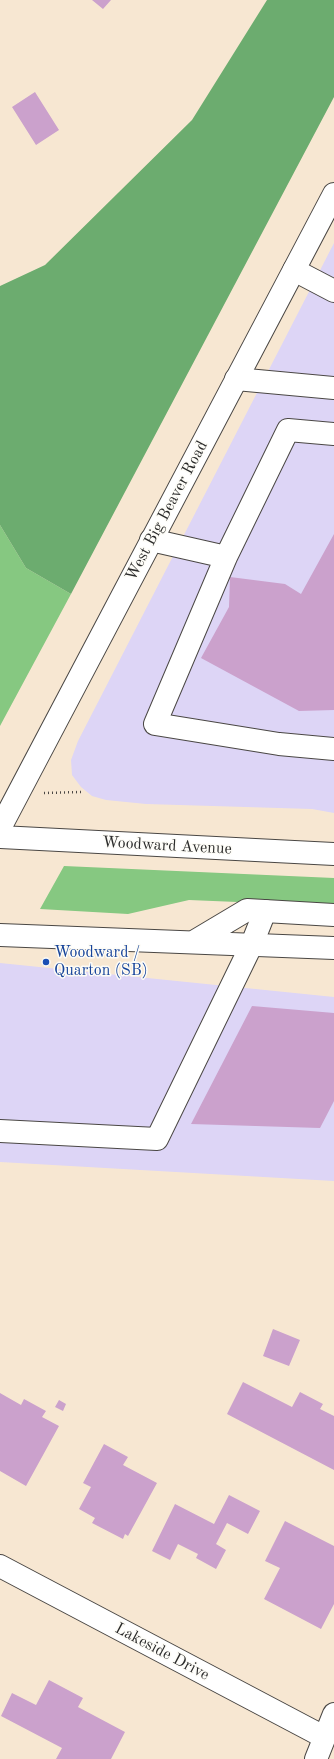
<!DOCTYPE html>
<html>
<head>
<meta charset="utf-8">
<style>
  body { margin:0 }
  canvas { display:block; background:#f7e7d2 }
</style>
</head>
<body>
<canvas width="334" height="1759"></canvas>
<script>
const g = document.querySelector('canvas').getContext('2d');
g.lineJoin = 'round';
function fillPath(path, color) {
  g.fillStyle = color;
  g.fill(path, 'evenodd');
}
function stroke(path, color, width, dash) {
  g.strokeStyle = color;
  g.lineWidth = width;
  g.lineCap = dash ? 'butt' : 'round';
  g.setLineDash(dash || []);
  g.stroke(path);
}
function drawText(font, color, halo, rows, align = 'center') {
  g.font = font + ' "Old Standard TT",serif';
  g.lineWidth = 3;
  g.setLineDash([]);
  g.textBaseline = 'middle';
  g.strokeStyle = halo;
  g.fillStyle = color;
  for (const [text, x, y, turn = 0] of rows) {
    g.save();
    g.translate(x, y);
    g.rotate((+turn || 0) * Math.PI / 180);
    g.textAlign = isNaN(turn) ? turn : align;
    if (halo) g.strokeText(text, 0, 0);
    g.fillText(text, 0, 0);
    g.restore();
  }
}
fillPath(new Path2D(`
  M334,243v570l-22,-4 -166,-5 -40,-4 -14,-4 -11,-9 -9,-12 -1,-15 7,-19z
  M0,963l334,34v184l-334,-19z`), '#ddd5f6');
fillPath(new Path2D(`
  M0,525l26,43 45,26 -71,132z
  M64,866l270,12v28l-145,-6 -61,14 -88,-5z`), '#86c881');
fillPath(new Path2D(`
  M267,0h67v97l-263,497 -45,-26 -26,-43v-239l45,-21 147,-145z`), '#6cac6f');
fillPath(new Path2D(`
  M92,0h19l-8,9z
  M35,92l24,38 -23,15 -24,-38z
  M334,534v176l-35,1 -98,-53 28,-51 1,-30 55,7 16,10z
  M252,1006l82,7v88l-14,27 -129,-4z
  M273,1329l27,11 -11,26 -26,-10z
  M243,1382l49,25 8,-15 23,12 -3,5 14,7v54l-107,-56z
  M0,1393l21,12 3,-6 22,12 -4,6 17,9 -33,60 -26,-15z
  M59,1400l7,4 -3,7 -8,-4z
  M104,1444l24,13 -5,8 34,18 -29,53 -3,-2 -2,5 -31,-16 3,-5 -16,-9 12,-22 -8,-4z
  M229,1495l31,16 -12,23 -21,-11 -11,21 10,6 -10,19 -20,-11 2,-4 -20,-10 -8,16 -18,-9 23,-47 39,20z
  M285,1521l49,25v58l-13,25 -57,-30 16,-31 -15,-7z
  M49,1680l34,18 -5,9 47,25 -14,27h-55l6,-11 -61,-32 11,-23 24,12z`), '#cba1cc');
const minor = new Path2D(`
  M294,270l40,21
  M236,379l98,9
  M334,434l-46,-4 -62,127 -71,167 124,20 55,5
  M151,540l75,17
  M0,1131l157,8 95,-195 13,-33
  M0,1566l324,171
  M316,1759l18,-45`);
const major = new Path2D(`
  M0,828l334,-634
  M0,837l334,17
  M0,935l334,13
  M195,941l52,-31 87,5`);
stroke(minor, '#4a4744', 24);
stroke(major, '#4a4744', 24);
stroke(new Path2D(`
  M44,793l37,-1`), '#4a4744', 2.5, [1, 3]);
stroke(minor, '#fff', 22);
stroke(major, '#fff', 22);
for (const [x, y, r, color] of [
  [46,962,4,"#1a4fb4"]
]) {
  const dot = new Path2D();
  dot.arc(x, y, r, 0, 2 * Math.PI);
  g.fillStyle = color;
  g.fill(dot);
  stroke(dot, '#fdfcf7', 1.5);
}
drawText('16px', '#2b2b2b', '#fdfcf7', [
  ["West Big Beaver Road",167,511,-62],
  ["Woodward Avenue",167,846,3],
  ["Lakeside Drive",162,1652,28]
]);
drawText('16px', '#164399', '#fdfcf7', [
  ["Woodward /",54,953],
  ["Quarton (SB)",54,971]
], 'left');
</script>
</body>
</html>
